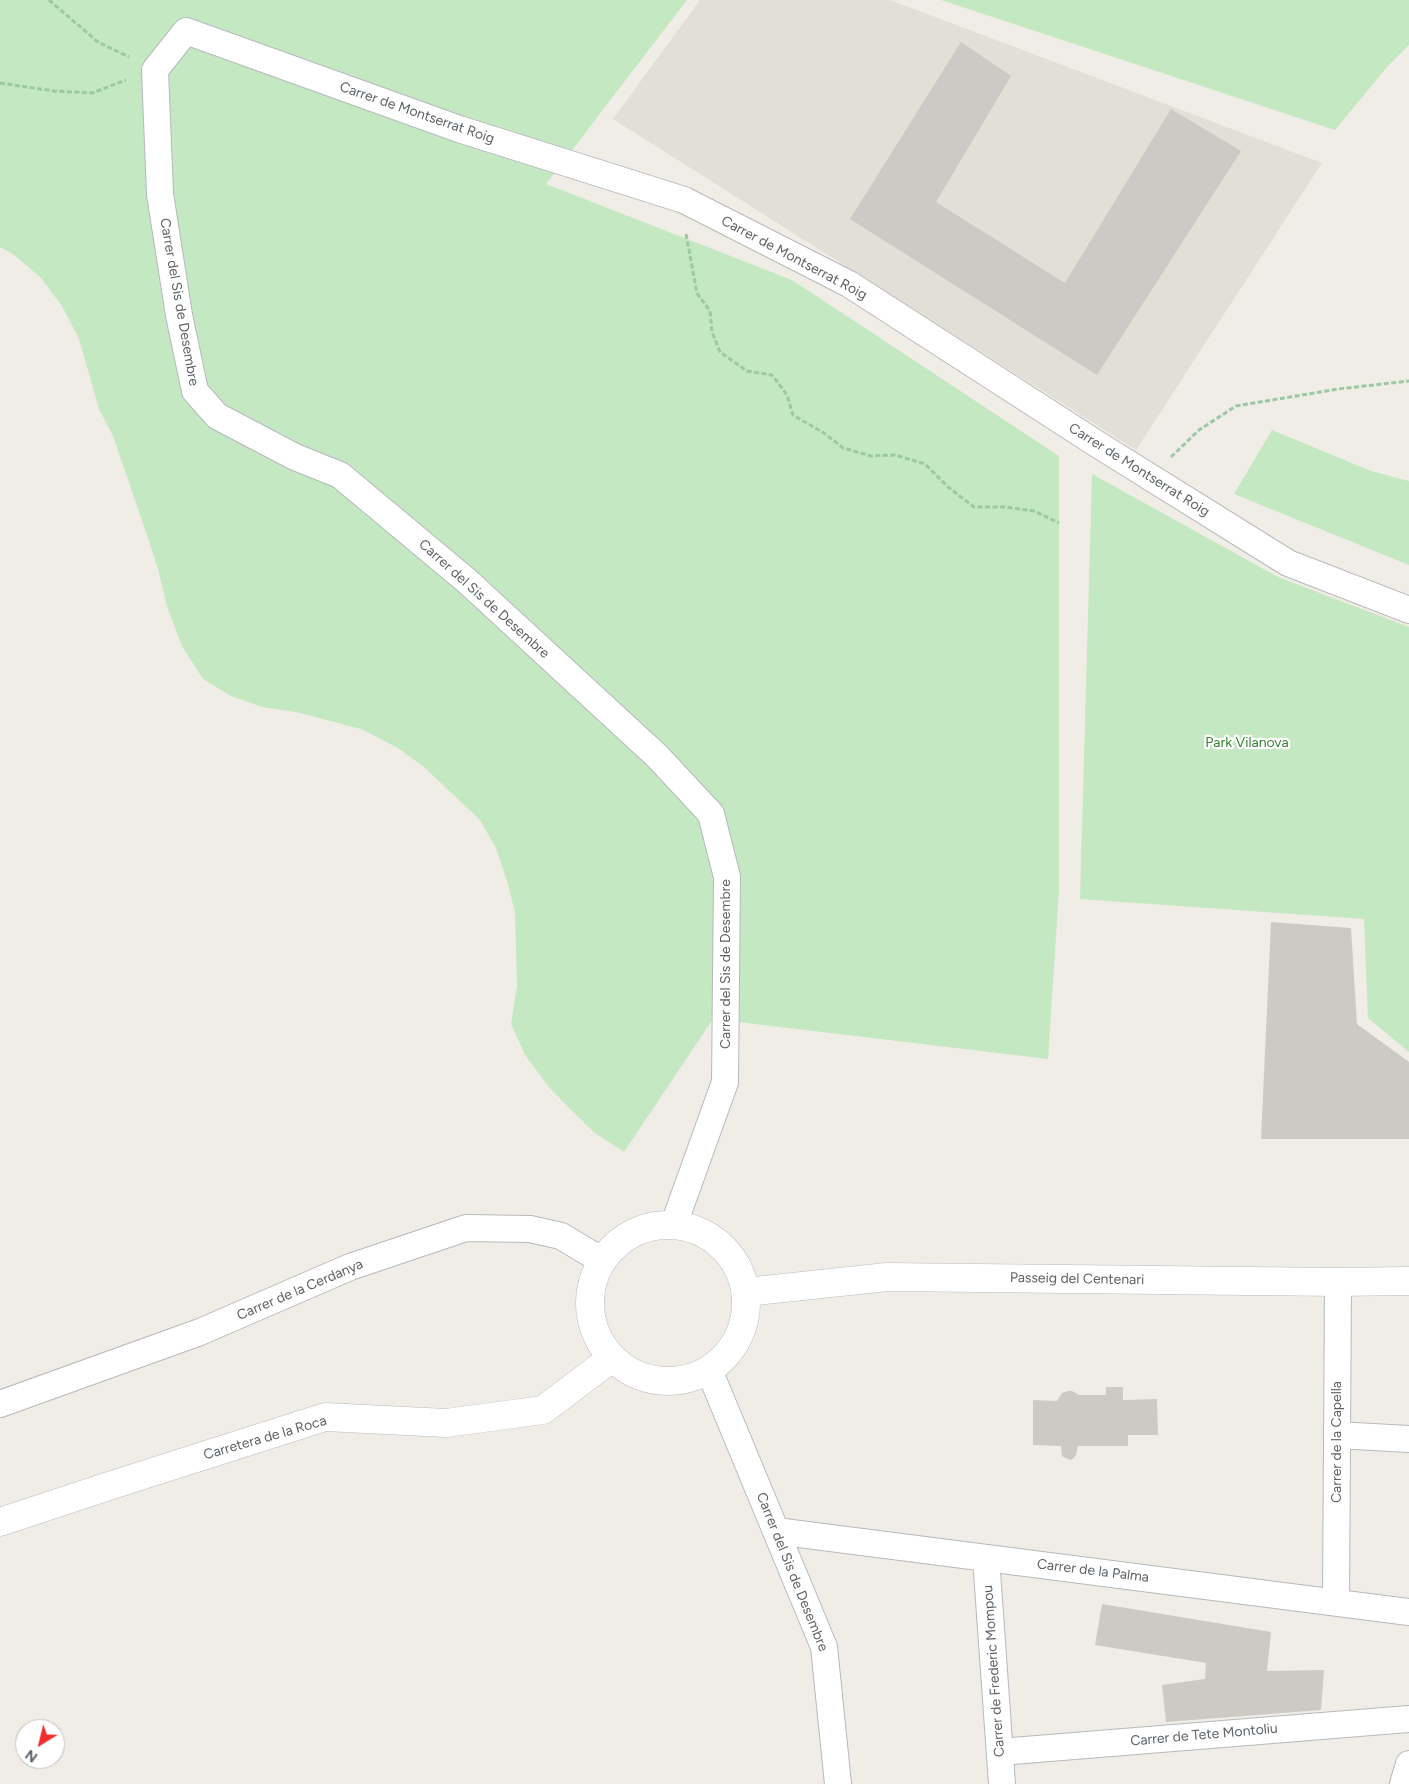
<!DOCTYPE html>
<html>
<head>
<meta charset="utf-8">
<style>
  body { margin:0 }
  #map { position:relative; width:1409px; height:1784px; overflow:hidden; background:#f0ede6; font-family:Figtree,sans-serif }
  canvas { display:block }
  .north { position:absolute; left:15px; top:1719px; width:50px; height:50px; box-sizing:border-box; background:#fff; border:1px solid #bec0c2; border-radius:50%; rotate:216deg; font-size:14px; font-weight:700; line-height:20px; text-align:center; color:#5d6266 }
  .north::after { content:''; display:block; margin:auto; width:18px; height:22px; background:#ef2e2d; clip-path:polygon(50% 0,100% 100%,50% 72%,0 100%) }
</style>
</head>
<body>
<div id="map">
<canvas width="1409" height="1784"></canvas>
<div class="north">N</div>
</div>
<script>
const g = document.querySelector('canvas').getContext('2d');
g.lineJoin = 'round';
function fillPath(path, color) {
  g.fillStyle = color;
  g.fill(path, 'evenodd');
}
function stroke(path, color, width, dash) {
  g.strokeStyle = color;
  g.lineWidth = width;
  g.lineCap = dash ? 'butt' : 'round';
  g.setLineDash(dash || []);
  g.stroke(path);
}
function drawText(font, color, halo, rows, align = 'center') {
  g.font = font + ' Figtree,sans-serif';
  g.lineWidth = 4.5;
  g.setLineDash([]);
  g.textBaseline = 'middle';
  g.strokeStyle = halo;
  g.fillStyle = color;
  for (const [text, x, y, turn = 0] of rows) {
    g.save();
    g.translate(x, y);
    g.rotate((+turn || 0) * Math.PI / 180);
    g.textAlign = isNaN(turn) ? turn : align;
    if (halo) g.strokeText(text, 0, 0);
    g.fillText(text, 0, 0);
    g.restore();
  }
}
fillPath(new Path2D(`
  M700,0h190l432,163 -186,287 -523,-331z`), '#e2dfd6');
fillPath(new Path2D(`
  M0,0h687l-141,184 246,96 267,176v434l-11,169 -335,-40 -89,133 -29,-19 -23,-22 -24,-25 -23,-31 -14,-31 6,-37 -2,-75 -8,-31 -11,-33 -16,-28 -56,-53 -26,-19 -37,-19 -65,-17 -34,-5 -31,-11 -28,-17 -21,-33 -15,-40 -9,-37 -10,-31 -35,-102 -14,-27 -20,-70 -17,-33 -21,-28 -28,-24 -13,-7z
  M941,0h468v45l-22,22 -52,63z
  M1272,430l99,41 38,10v84l-175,-71z
  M1092,474l186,103 131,50v425l-41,-34 -4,-99 -284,-20z`), '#c4e8c1');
fillPath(new Path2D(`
  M961,42l50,34 -75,126 129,81 106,-174 70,42 -144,224 -247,-156z
  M1271,922l80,6 6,96 52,38v77h-148z
  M1106,1387h17v13l34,-1 1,36h-30v11h-50l-2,9 -3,4 -3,1 -8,-4 -1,-10 -28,-1v-45l24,1 5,-8 6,-2h4l7,4h27z
  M1102,1604l169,28 -4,39 57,-1 -3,40 -155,12 -4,-37 43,-6 1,-16 -111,-18z`), '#cdcac5');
const street = new Path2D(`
  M674,1224l51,-142 2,-205 -16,-63 -54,-58 -190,-175 -127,-106 -45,-18 -78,-41 -22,-25 -16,-76 -19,-121 -5,-124 31,-39 273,98 225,71 165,84 248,160 191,119 121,47
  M709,1370l115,277 14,137
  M0,1404l200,-72 150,-65 116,-39 64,1 31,7 40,24
  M1337,1435l72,4
  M776,1531l633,81
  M986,1558l16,226
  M1336,1602l2,-320
  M1000,1752l409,-33
  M1403,1784l6,-20`);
const secondary = new Path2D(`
  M590 1303a78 78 0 1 1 156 0a78 78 0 1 1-156 0Z
  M746,1292l141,-15 451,5 71,-1
  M0,1522l112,-37 213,-68 121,6 97,-13 69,-52`);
stroke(street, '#b6b9bd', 28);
stroke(secondary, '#b7bbc0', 29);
stroke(new Path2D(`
  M49,0l49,42 31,15
  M0,83l54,8 38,2 34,-13
  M686,234l11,59 13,18 2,21 8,20 27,19 25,4 15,20 6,20 31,18 19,15 28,8 24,-1 30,9 23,23 26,20h31l29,4 25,12
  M1171,457l28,-27 37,-24 102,-17 71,-8`), '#9ac9a4', 3, [5, 2.5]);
stroke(street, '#fff', 26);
stroke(secondary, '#fff', 28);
drawText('14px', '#5d6266', '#fff', [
  ["Carrer de Montserrat Roig",417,113,19],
  ["Carrer de Montserrat Roig",794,258,28],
  ["Carrer del Sis de Desembre",179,302,80],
  ["Carrer de Montserrat Roig",1139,470,32],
  ["Carrer del Sis de Desembre",484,599,42],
  ["Carrer del Sis de Desembre",726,964,-90],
  ["Passeig del Centenari",1077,1279,1],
  ["Carrer de la Cerdanya",300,1290,-23],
  ["Carretera de la Roca",265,1438,-16],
  ["Carrer de la Capella",1337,1442,-90],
  ["Carrer de la Palma",1093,1571,7],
  ["Carrer del Sis de Desembre",792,1572,68],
  ["Carrer de Frederic Mompou",994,1671,-94],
  ["Carrer de Tete Montoliu",1204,1735,-5]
]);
drawText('14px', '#338231', '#fff', [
  ["Park Vilanova",1247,743]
]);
</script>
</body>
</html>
